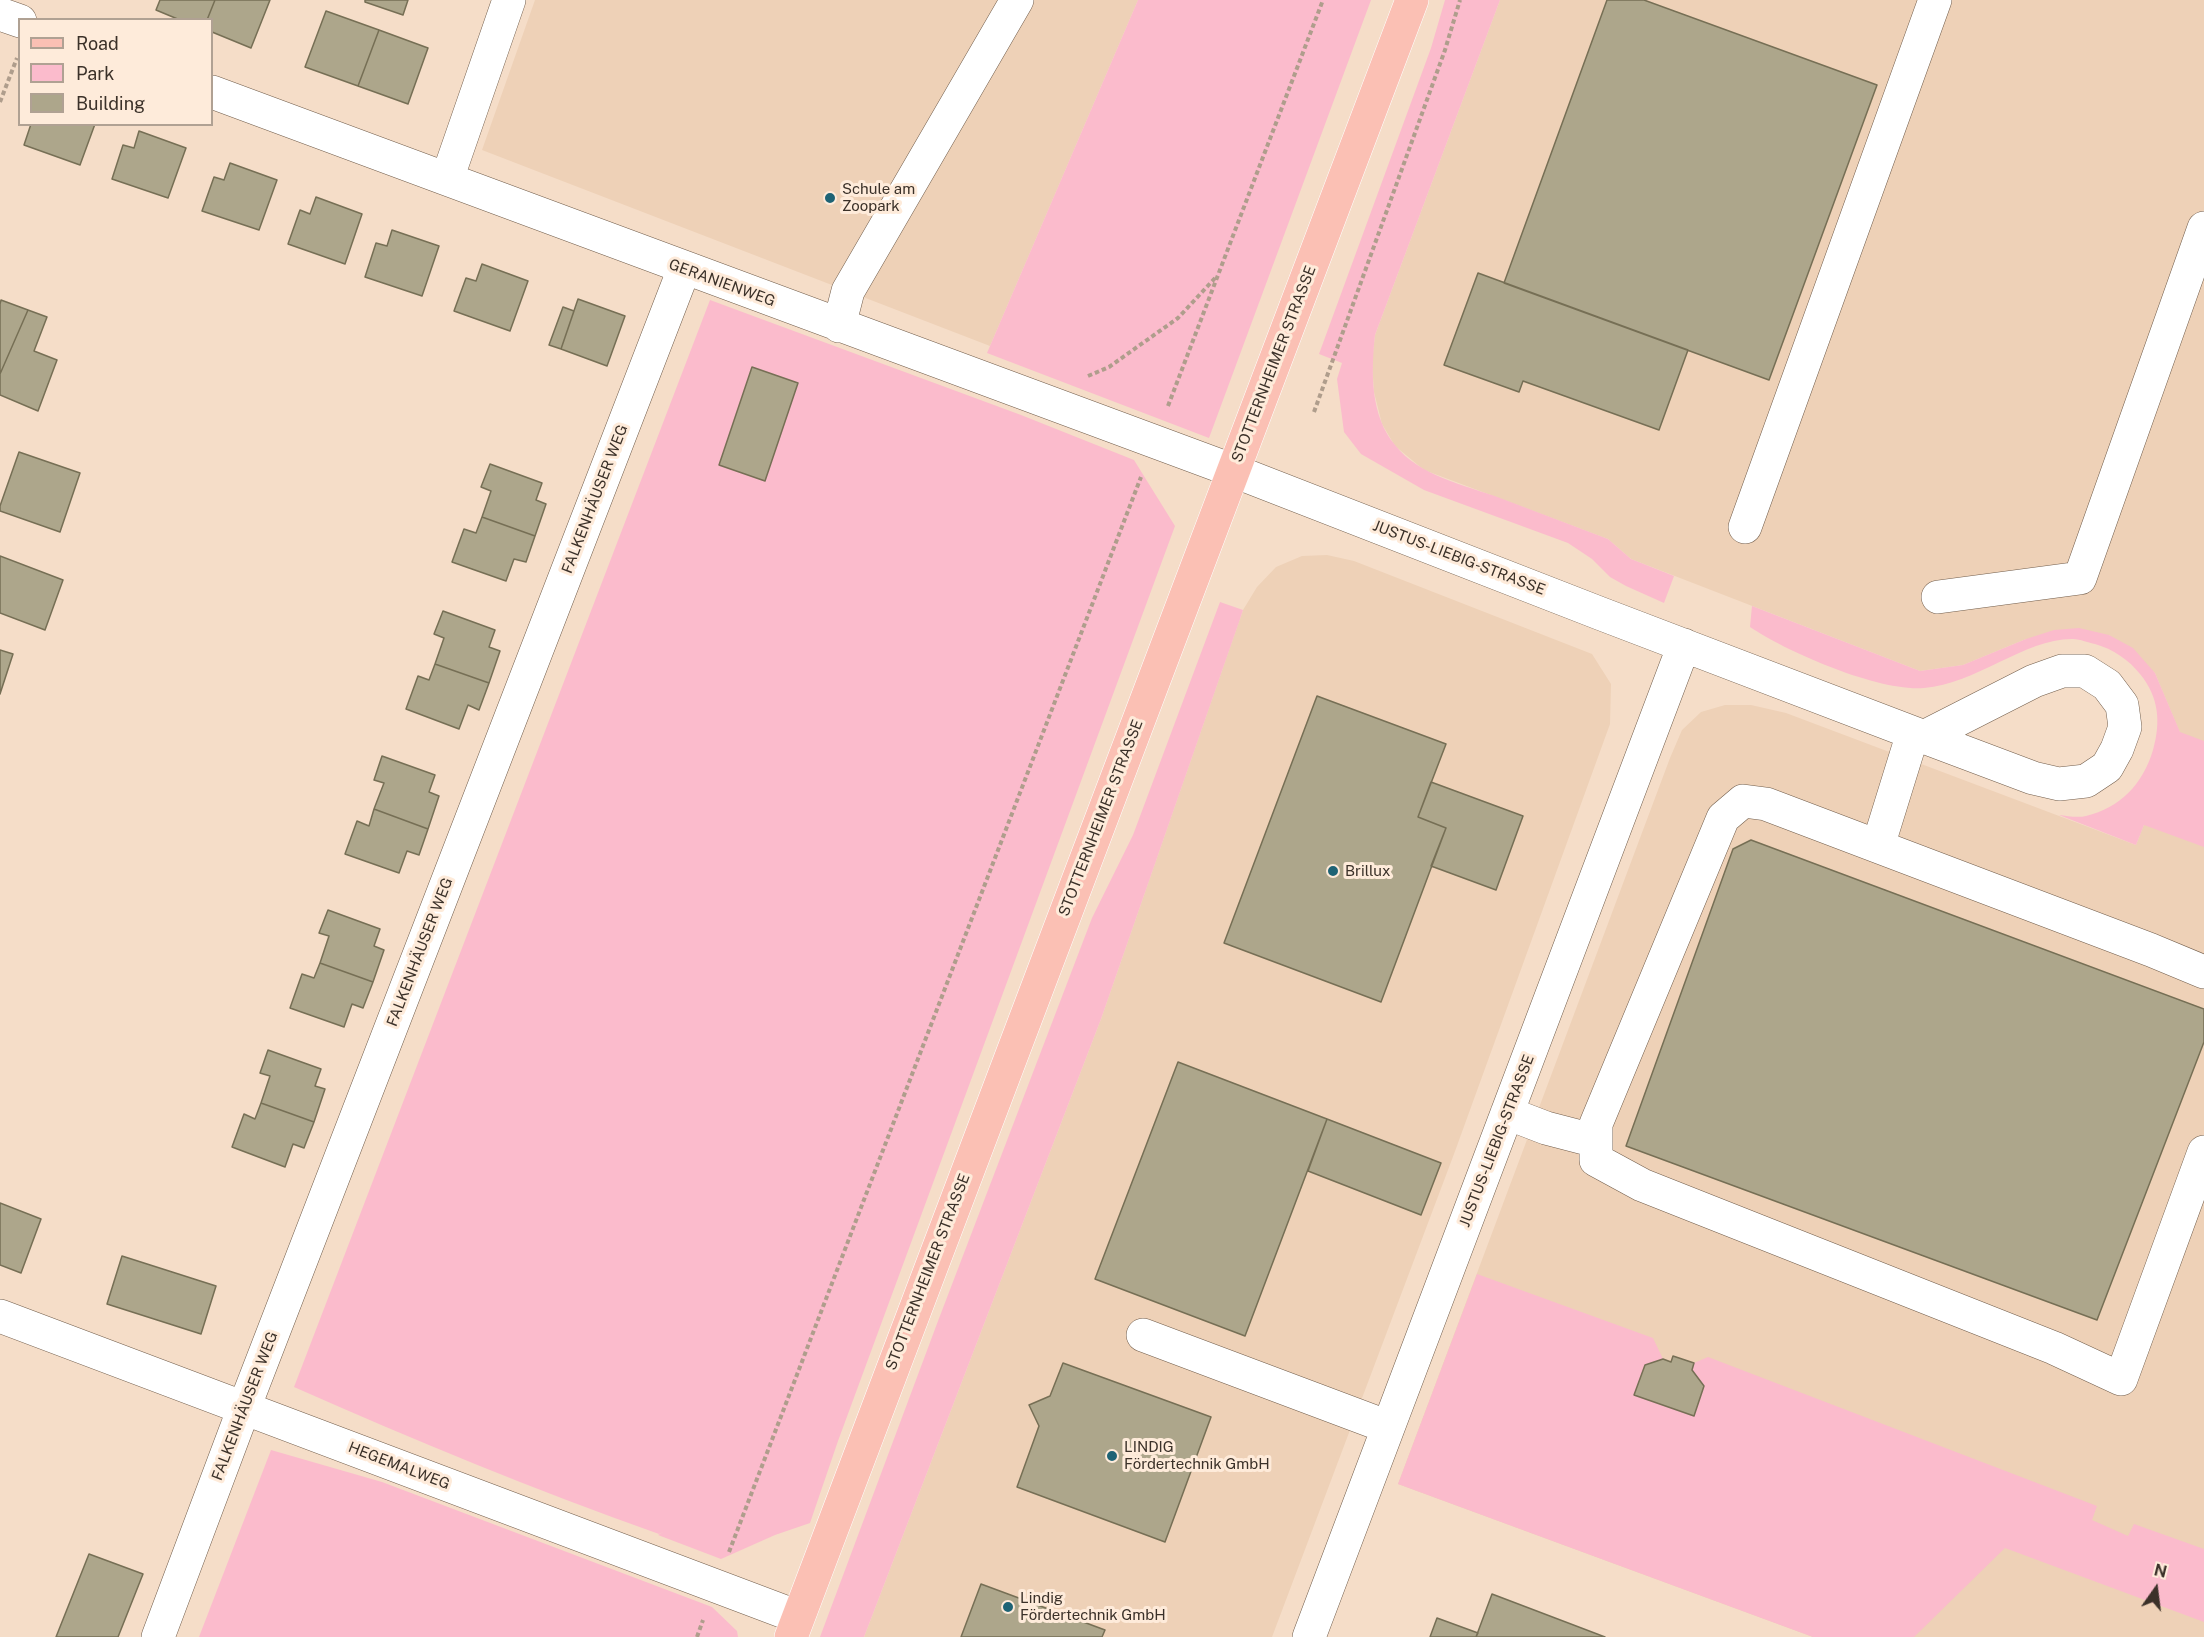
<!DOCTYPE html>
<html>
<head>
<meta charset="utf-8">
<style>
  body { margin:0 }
  #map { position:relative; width:2204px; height:1637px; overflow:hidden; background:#f5ddc8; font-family:"Public Sans",sans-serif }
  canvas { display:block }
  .legend { position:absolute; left:18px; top:18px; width:195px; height:108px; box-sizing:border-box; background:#feebda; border:2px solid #b0a193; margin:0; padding:8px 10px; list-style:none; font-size:18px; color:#3b3129 }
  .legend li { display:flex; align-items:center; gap:12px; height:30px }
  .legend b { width:30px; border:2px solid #b0a193 }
  .north { position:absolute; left:2126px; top:1559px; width:60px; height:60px; -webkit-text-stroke:4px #feebda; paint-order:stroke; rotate:14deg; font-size:16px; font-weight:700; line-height:24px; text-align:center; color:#3b3129 }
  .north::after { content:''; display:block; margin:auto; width:21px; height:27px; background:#3b3129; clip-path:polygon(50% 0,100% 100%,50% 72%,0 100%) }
</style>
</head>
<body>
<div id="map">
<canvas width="2204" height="1637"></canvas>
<ul class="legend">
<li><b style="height:8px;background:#fbc0b4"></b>Road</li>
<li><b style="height:16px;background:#fbbbcc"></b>Park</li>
<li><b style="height:16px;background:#ada68b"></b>Building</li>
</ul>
<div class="north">N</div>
</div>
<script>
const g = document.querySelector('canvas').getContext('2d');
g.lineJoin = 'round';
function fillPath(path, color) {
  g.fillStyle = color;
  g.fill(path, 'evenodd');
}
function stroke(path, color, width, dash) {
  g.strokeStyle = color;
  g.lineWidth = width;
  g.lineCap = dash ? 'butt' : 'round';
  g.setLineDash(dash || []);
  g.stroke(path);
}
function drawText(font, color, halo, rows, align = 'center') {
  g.font = font + ' "Public Sans",sans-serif';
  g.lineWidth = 6;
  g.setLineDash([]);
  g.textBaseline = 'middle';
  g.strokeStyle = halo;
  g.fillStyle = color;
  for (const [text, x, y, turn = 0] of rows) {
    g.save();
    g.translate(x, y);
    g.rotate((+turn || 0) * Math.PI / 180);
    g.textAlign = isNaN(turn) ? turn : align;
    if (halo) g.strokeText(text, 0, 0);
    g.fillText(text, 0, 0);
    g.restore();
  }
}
fillPath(new Path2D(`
  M535,0h603l-148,346 -508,-196z
  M1500,0h704v1637h-391l-415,-153 272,-726 12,-28 19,-18 24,-7h26l35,8 350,132 44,-112 -25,-60 -46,-38 -83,4 -63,26 -43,6 -289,-112 -23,-20 -184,-69 -29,-24 -13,-22 -8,-32 -2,-30 3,-27z
  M1327,555l27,6 238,93 19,30 -1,40 -156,430 -182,483h-408l237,-618 142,-409 14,-23 19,-20 26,-11z`), '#eed1b7');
fillPath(new Path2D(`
  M1138,0h233l-162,438 -222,-85z
  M1445,0h55l-125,335c-4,37 -5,80 20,110 24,31 70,40 105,53 36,14 72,27 108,41l23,20 43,17 -10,27 -38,-17 -16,-9 -18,-18 -24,-16 -144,-53 -63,-36 -17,-22 -7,-53 5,-16 -23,-9 112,-306z
  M710,300l311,115 113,45 41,66 -337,915 -28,82 -35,12 -54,24 -63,-24 5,-3 -4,2c-124,-44 -245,-94 -365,-147zM752,367l46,16 -33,97 -46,-16z
  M1220,602l23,8 -4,12 -138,397 -237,618h-44l118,-316 154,-403 41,-83z
  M1752,606l168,65 43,-6 63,-26 28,-9 25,-2 30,7 24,13 22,25 25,59 24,9v106l-60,-22 -8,20 -77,-30c8,1 19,3 27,1 34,-8 57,-32 67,-66 8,-28 6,-53 -13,-76 -11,-14 -27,-25 -45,-30 -6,-1 -15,-5 -22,-5 -47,-1 -97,45 -149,49 -45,4 -137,-36 -174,-61z
  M1477,1274l176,64 10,21 -18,6 -10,30 58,21 11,-30 -12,-16 2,-7 14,-6 389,149 -5,14 36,16 6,-12 70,25v73l-199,-74 -91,89h-101l-415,-153z
  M271,1450l111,32 330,125 25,24 1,6h-539z`), '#fbbbcc');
const building = new Path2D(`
  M160,0h55l-8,20h-27l-24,-10z
  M215,0h55l-19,48 -39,-16v-12h-5z
  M365,0h43l-5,15 -38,-13z
  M1607,0h37l233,85 -108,295 -265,-97z
  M326,11l53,19 -21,56 -53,-19z
  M379,30l49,18 -20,56 -50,-18z
  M31,124h64l-15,41 -56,-20z
  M139,131l47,17 -18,50 -56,-19 11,-34 11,3z
  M230,163l47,17 -18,50 -57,-19 12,-34 10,3z
  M316,197l46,17 -17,50 -57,-20 12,-34 10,4z
  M392,230l47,16 -17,50 -57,-19 11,-34 11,3z
  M482,264l46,17 -18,50 -56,-20 12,-33 10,3z
  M1478,273l210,77 -29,80 -136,-49 -4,11 -75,-27z
  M578,299l47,17 -18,50 -46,-17z
  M1,300l27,10 -28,64v-70z
  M563,307l11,4 -13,38 -12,-4z
  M28,310l19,7 -13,34 23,9 -19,51 -38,-16v-21z
  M752,367l46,16 -33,98 -46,-16z
  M19,452l61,21 -20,59 -60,-21v-5z
  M490,464l52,19 -6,17 10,4 -11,32 -53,-19 9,-26 -10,-4z
  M482,517l53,19 -9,26 -12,-3 -8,22 -54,-19 12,-33 12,4z
  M0,556l63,24 -18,50 -45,-17z
  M443,611l52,19 -6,17 11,4 -11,32 -54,-19 9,-26 -10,-4z
  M0,650l13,4 -13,40z
  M435,664l54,19 -10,27 -11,-5 -9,24 -53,-20 12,-33 11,4z
  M1317,696l129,48 -28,73 28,11 -65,174 -157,-59z
  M382,756l53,19 -6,17 10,4 -11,33 -54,-20 10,-26 -10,-3z
  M1431,782l92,34 -27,74 -65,-24 15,-38 -28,-11z
  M374,809l54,20 -9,26 -12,-4 -8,22 -54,-19 12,-33 12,5z
  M1751,840l453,169v33l-107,278 -471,-174 107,-297z
  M328,910l52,19 -6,17 10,4 -11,32 -53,-19 9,-27 -10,-3z
  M320,963l53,19 -10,26 -11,-4 -8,23 -54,-19 12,-34 12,4z
  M268,1050l53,19 -6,17 10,3 -11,33 -53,-19 9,-27 -10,-3z
  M1178,1062l149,57 -82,217 -150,-57z
  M261,1103l53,19 -10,26 -11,-4 -8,23 -53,-20 12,-33 11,5z
  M1327,1119l114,44 -20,52 -113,-44z
  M0,1203l41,16 -20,54 -21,-8z
  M122,1256l94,30 -15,48 -94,-30z
  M1673,1356l21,7 -2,7 12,16 -10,30 -60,-21 11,-30 18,-6 8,3z
  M1063,1363l148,54 -46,125 -148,-55 22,-61 -10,-21 21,-9z
  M89,1554l54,20 -25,63h-62z
  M981,1584l124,46 -3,7h-141z
  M1492,1594l113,43h-129z
  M1437,1618l41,15 -2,4h-46z`);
fillPath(building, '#ada68b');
stroke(building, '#766f55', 1.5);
const minor = new Path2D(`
  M0,14l20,7
  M212,92l1022,379 365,142 325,124 109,41 26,6 27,-3 21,-14 10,-18 8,-22 -3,-22 -15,-20 -22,-14h-23l-28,10 -110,56
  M447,179l62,-179
  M839,326l9,-35 169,-291
  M1745,527l190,-527
  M1938,597l142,-19 124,-350
  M1878,846l35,-113
  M2204,972l-53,-22 -385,-146 -23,-3 -20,17 -127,306v36l46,25 412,163 67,31 83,-227
  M1507,1113l39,15 50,13
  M0,1316l798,301
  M1143,1335l245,92
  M158,1637l86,-229 440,-1139
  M1309,1637l375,-992`);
const major = new Path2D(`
  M791,1637l621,-1637`);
stroke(minor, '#725e4c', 34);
stroke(major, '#fff', 34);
stroke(new Path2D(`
  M0,102l17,-44
  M1088,376l21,-9 69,-49 38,-41
  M1168,406l155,-406
  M1314,412l131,-362 15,-50
  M729,1552l412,-1075
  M697,1637l6,-17`), '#af9d8c', 4, [4.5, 3]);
stroke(minor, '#fff', 33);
stroke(major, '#fbc0b4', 33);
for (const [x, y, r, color] of [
  [830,198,6,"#1e6375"],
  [1333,871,6,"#1e6375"],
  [1112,1456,6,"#1e6375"],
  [1008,1607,6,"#1e6375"]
]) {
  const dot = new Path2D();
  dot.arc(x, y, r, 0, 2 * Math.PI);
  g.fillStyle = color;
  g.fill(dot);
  stroke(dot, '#feebda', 2);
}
drawText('15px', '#3b3129', '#feebda', [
  ["Schule am",842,189],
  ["Zoopark",842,206],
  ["Brillux",1345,871],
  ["LINDIG",1124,1447],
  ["Fördertechnik GmbH",1124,1464],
  ["Lindig",1020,1598],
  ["Fördertechnik GmbH",1020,1615]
], 'left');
drawText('15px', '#3b3129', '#feebda', [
  ["GERANIENWEG",722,283,20],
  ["STOTTERNHEIMER STRASSE",1274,364,-69],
  ["FALKENHÄUSER WEG",595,499,-69],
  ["JUSTUS-LIEBIG-STRASSE",1459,558,21],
  ["STOTTERNHEIMER STRASSE",1101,818,-69],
  ["FALKENHÄUSER WEG",420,952,-69],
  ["JUSTUS-LIEBIG-STRASSE",1497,1141,-69],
  ["STOTTERNHEIMER STRASSE",928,1272,-69],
  ["FALKENHÄUSER WEG",245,1406,-69],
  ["HEGEMALWEG",399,1466,21]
]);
</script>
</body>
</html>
